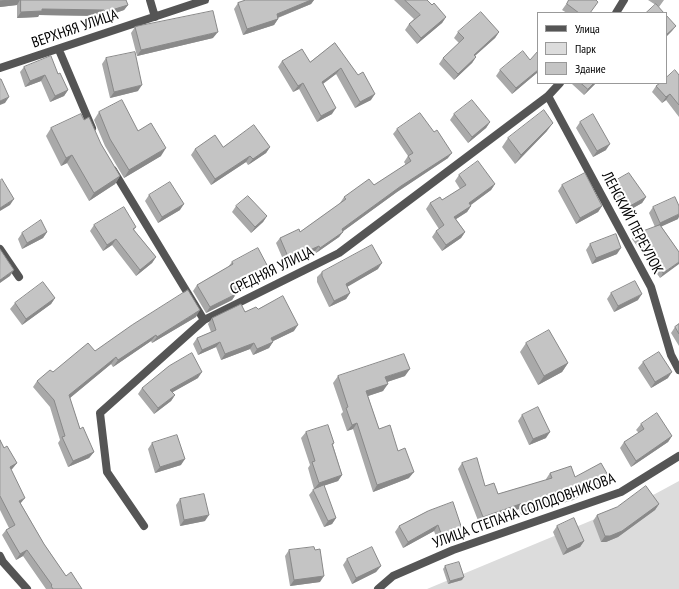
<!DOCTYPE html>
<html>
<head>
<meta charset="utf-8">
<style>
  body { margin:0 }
  #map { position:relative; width:679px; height:589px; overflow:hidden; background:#fff; font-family:"PT Sans Narrow",sans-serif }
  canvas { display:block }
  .legend { position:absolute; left:537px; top:12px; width:130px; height:72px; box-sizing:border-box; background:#fff; border:1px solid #999; margin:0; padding:5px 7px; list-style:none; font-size:12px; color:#000 }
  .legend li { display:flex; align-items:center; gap:8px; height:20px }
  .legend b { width:20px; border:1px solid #999 }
</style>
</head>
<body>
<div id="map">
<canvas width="679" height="589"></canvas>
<ul class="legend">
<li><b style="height:5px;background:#555"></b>Улица</li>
<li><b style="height:11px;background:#dcdcdc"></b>Парк</li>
<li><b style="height:11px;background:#c4c4c4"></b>Здание</li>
</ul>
</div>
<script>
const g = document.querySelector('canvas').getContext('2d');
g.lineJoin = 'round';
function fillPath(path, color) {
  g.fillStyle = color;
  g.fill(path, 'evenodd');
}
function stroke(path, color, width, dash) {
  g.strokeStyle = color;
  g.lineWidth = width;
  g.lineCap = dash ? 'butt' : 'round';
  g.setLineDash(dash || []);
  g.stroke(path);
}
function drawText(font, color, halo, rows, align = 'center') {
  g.font = font + ' "PT Sans Narrow",sans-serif';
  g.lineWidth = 4;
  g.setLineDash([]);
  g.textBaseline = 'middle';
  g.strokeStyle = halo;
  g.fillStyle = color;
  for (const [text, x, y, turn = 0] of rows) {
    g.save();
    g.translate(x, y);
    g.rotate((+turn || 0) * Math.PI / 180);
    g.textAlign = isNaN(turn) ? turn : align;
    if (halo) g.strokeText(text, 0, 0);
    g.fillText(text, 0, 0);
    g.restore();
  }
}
fillPath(new Path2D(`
  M679,481v108h-252l228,-95z`), '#dcdcdc');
stroke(new Path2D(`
  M150,0l5,17
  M616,13l8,-13
  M59,50l33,78
  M0,68l205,-68
  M548,96l103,191 20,68 8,15
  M113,170l91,150
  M0,249l19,28
  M144,526l-37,-54 -7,-59 104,-93 135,-67 209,-157 12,-13
  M0,556l3,6 24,27
  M378,589l15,-13 60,-26 168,-58 58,-36`), '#555', 8);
fillPath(new Path2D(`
  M0,0h126l2,5 -4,5 -23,8 -1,-2 -61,-1 -1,2 -21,1v-13l-17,2z
  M246,0h68l-3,4 -33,14v1l-4,6 -31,10 -9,-26 4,-6z
  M394,0h33l19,17 -4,6 -25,21 -12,-14 4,-6 5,-5z
  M569,0l21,13h-23l-5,-3z
  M648,0h16l-5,7z
  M135,27l78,11 -76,18 -6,-23z
  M458,32h41l-4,6 -20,18 1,1 -4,6 -18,17 -15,-16 4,-6 16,-15 -5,-5z
  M335,43l36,57 -16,8 -19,-34 -13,10 9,30 -15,8 -18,-33 -6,3 -15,-25 4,-6 28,1z
  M106,58l32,33 -28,7 -8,-34z
  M24,67l34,7 10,16 -4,6 -14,6 -9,-21 -16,6 -5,-15z
  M500,70l38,2 -26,22 -16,-18z
  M679,75v42l-13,-17 -4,3 -10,-11 4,-6z
  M573,83h23l-12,12 -12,-11z
  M99,112l39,19 23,25 -37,22 -19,-32 -11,-26z
  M454,114l36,8 -4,6 -18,15 -18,-23z
  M84,120l17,24 19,32 -5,8 -26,17 -22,-38 -6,3 -15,-30 5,-8z
  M580,122l26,28 -13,7 -17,-29z
  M397,129l51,29 -51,34 -54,39 -4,6 -23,16 -1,-2 -30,13 -9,-21 4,-5 20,-6 41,-29h-1l4,-6 30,-12 32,-20 -2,-3 4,-6 -15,-22z
  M547,131l-32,33 -13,-17 6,-9z
  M270,147l-4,6 -18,12 -2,-3 -35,23 -20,-30 4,-6z
  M459,175l36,9 -4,6 -20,15v1l-4,6 -11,7 9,13 -4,6 -19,13 -10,-14 4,-6 3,-2 -13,-20 4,-6 12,-3 18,-11 -5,-8z
  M615,181l31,16 -4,6 -16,9 -15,-25z
  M562,185l40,21 -4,6 -22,12 -18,-33z
  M149,195l31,15 -22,13 -13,-22z
  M236,206l31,10 -4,6 -12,11 -19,-21z
  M653,207l25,12 -17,7 18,26 -19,26 -28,-39 4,-5 19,-7 -6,-14z
  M94,225l42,2 -2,3 22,27 -4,6 -16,13 -24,-31 -9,6 -13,-20z
  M47,232l-4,6 -21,11 -4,-10 4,-6z
  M590,244l27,10 -25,10 -6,-14z
  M232,262l36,10 -4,6 -29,15 1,1 -4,6 -26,13 -13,-22 4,-6 31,-18z
  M378,269l-31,17 3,7 -4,6 -17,8 -12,-25v-5l5,-5z
  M611,293l27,7 -24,12 -7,-13z
  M55,298l-4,6 -29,21 -12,-16 5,-6z
  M258,309l36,22 -21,10 -4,7 -16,7 -3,-6 -29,11 -5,-13 -18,8 -5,-11 4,-6 14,-6 -3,-8 4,-6z
  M196,317l-44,26 -1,-2 -38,26 -2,-3 -41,34 10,31 14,23 -5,6 -21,9 -10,-24 2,-3 -10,-33 -17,-20 4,-6 58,-30z
  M679,324v22l-8,-13 4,-6z
  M526,343l42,20 -6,9 -24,13 -18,-33z
  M643,362l25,16 -17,10 -13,-20z
  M338,376h67l-18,6 -4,9 -15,5 11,33 19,22 11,27 -36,14 -20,-63 -6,2 -6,-17 2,-2 -10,-29z
  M198,378l-26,14 3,3 -4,6 -17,13 -16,-20 4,-6z
  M522,415l24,23 -17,7 -11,-24z
  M641,424l31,12 -4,6 -37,25 -11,-19 4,-6 15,-9 -3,-3z
  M306,432l28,11 -1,2 9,30 -4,6 -24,8 -6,-21 2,-3 -9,-27z
  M0,440l4,8 13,15 -5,6 -1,1 10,34 23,40 22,32 16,13h-36l-23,-33 -7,4 -14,-25 4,-5 3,-2 -9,-18z
  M152,443l29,22 -26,8 -7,-24z
  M462,463l23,23 13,8 48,-14v-1l4,-6 25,4h34l-4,6 -32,17 -52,15 -2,-6 -40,14 -21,-54z
  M313,490l23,28 -4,6 -8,3 -15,-32z
  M180,499l25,22 -25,5 -4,-21z
  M659,504l-4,6 -37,27 -12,5h-5l-8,-21 4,-6z
  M428,511l34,18 -4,6 -20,7 -4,-11 -31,17 -8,-16 4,-6z
  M557,526l27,15 -4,6 -17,8 -10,-23z
  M289,550h26l5,32 -30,4 -5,-30z
  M347,559l34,7 -5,6 -24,12 -9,-19z
  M445,566l17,14 -14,4 -5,-15z`), '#a9a9a9');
fillPath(new Path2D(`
  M10,0h10l-3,5 -17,2v-6z
  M311,0h3l-3,4 -39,16 5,-6z
  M128,5l-4,5 -23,8 4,-6z
  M42,9l62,1 -4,6 -61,-1 -1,2 -21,1 4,-6z
  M446,17l-4,6 -25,21 4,-6z
  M278,19l-4,6 -31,10 4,-6z
  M676,26l-4,5 -6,6v-2z
  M218,32l-5,6 -76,18 4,-6z
  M499,32l-4,6 -25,22 4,-5z
  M476,57l-4,6 -18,17 4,-6z
  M341,68l-5,6 -19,14 5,-6z
  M538,70v2l-26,22 4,-6z
  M45,75l-4,6 -16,6 5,-6z
  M303,83l-4,6 -6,3 5,-6z
  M594,83h2l-12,12 4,-6z
  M142,85l-4,6 -28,7 4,-6z
  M68,90l-4,6 -14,6 5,-6z
  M375,94l-4,6 -16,8 5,-6z
  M670,94l-4,6 -4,3 4,-6z
  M9,97l-4,6 -5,2v-4z
  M336,108l-4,6 -15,8 4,-6z
  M490,122l-4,6 -18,15 4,-6z
  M553,123l-6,8 -32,33 6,-9z
  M610,144l-4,6 -13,7 4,-6z
  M270,147l-4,6 -18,12 5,-6z
  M166,148l-5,8 -37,22 5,-8z
  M452,153l-4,5 -51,34 -59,43 4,-6 59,-43z
  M72,155l-5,8 -6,3 5,-8z
  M250,156l-4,6 -35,23 4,-6z
  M120,176l-5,8 -26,17 5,-8z
  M495,184l-4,6 -26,19 4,-6z
  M646,197l-4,6 -16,9 4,-6z
  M14,199l-4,6 -10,6v-3z
  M184,204l-4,6 -22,13 4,-6z
  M471,206l-4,6 -17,11 4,-6z
  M602,206l-4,6 -22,12 4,-6z
  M679,214v3l-1,2 -22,10 4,-6z
  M267,216l-4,6 -12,11 4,-6z
  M47,232l-4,6 -21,11 5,-6z
  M343,232l-4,5 -23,16 4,-5z
  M465,232l-4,6 -19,13 4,-6z
  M116,239l-4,6 -9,6 4,-6z
  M319,246l-4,5 -30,13 4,-5z
  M621,248l-4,6 -25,10 4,-6z
  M156,257l-4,6 -16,13 4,-6z
  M679,262v2l-19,14 3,-5z
  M382,263l-4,6 -36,21 4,-6z
  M14,270l-4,6 -10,7v-3z
  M268,272l-4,6 -35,18 4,-6z
  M350,293l-4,6 -17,8 5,-6z
  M236,294l-4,6 -26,13 4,-6z
  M642,294l-4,6 -24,12 4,-6z
  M55,298l-4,6 -29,21 4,-6z
  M200,310l-4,7 -44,26 5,-6z
  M298,325l-4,6 -27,13 4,-6z
  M156,335l-5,6 -38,26 5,-7z
  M220,342l-4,5 -18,8 4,-5z
  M273,342l-4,6 -16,7 4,-6z
  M254,343l-4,6 -29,11 4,-6z
  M116,357l-5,7 -46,38 4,-7z
  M568,363l-6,9 -24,13 6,-9z
  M410,369l-5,7 -24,8 4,-7z
  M202,372l-4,6 -32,18 4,-6z
  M672,372l-4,6 -17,10 4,-6z
  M388,384l-5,7 -21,7 4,-7z
  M175,395l-4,6 -17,13 4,-6z
  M357,423l-4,6 -6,2 5,-6z
  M550,432l-4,6 -17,7 4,-6z
  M672,436l-4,6 -37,25 5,-6z
  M94,452l-5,6 -21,9 5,-6z
  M185,459l-4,6 -26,8 5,-6z
  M17,463l-5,6 -7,4 5,-6z
  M414,472l-5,6 -36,14 4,-7z
  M342,475l-4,6 -24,8 5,-6z
  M609,477l-4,6 -32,17 -52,15 4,-6z
  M25,498l-5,6 -1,-3z
  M523,503l-4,6 -40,14 4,-6z
  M659,504l-4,6 -37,27 -12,5h-5l4,-6z
  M209,515l-4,6 -25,5 4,-6z
  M336,518l-4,6 -8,3 4,-6z
  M438,525l-4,6 -31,17 5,-6z
  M462,529l-4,6 -20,7 4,-6z
  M584,541l-4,6 -17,8 4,-6z
  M27,550l-4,6 -7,4 4,-6z
  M381,566l-5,6 -24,12 4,-6z
  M324,576l-4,6 -30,4 4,-6z
  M464,577l-2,3 -14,4 2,-3z`), '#898989');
const building = new Path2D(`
  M0,0h10l-10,1z
  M21,0h105l2,5 -23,7 -1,-2 -62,-1v2l-21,1z
  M246,0h65l-34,14 1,5 -31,10 -9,-26z
  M405,0h22l5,5 2,-2 12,14 -25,21 -12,-14 11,-9z
  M569,0h27l2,2 -8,11h-11l-12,-9z
  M656,4l8,9h-18z
  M213,11l5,21 -77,18 -6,-23z
  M481,12l18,20 -25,23 2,2 -18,17 -15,-16 21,-20 -6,-6z
  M666,15l10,11 -10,9z
  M335,43l23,32 5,-3 12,22 -15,8 -19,-34 -19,14 14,26 -15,8 -18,-33 -5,3 -16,-25 20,-12 8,13z
  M523,51l7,9 8,-9v19l-22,18 -16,-18z
  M135,52l7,33 -28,7 -8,-34z
  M51,56l7,18 2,-1 8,17 -13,6 -10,-21 -15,6 -6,-14z
  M675,70l4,5v30l-9,-11 -4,3 -10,-11 4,-3h6v-5z
  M0,79h1l8,18 -9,4z
  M581,83h13l-6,6z
  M122,100l16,31 13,-8 15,25 -37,22 -19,-31 -11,-27z
  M472,100l18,22 -18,15 -18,-23z
  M544,110l9,13 -32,32 -13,-17z
  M420,113l14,19 3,-2 15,23 -51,33 -59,43 1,3 -23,16 -1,-2 -30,13 -9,-21 19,-9 1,3 46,-33 -2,-2 25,-18 5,6 37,-24 -3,-5 5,-3 -16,-24z
  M81,114l3,6 5,-3 12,27 19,32 -26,17 -22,-38 -6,3 -15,-30z
  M593,114l17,30 -13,7 -17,-29z
  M254,125l16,22 -17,12 -3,-3 -35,23 -20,-30 20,-14 8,12z
  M478,161l17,23 -26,19 2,3 -17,11 11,15 -19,13 -10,-14 8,-6 -14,-22 10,-6 2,3 24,-15 -7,-10z
  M585,173l17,33 -22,12 -18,-33z
  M629,173l17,24 -16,9 -15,-25z
  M2,179l12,20 -14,9v-27z
  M170,182l14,22 -22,13 -13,-22z
  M248,196l19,20 -12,11 -19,-21z
  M675,197l4,9v8l-19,9 -7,-16z
  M124,207l12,20 -3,2 23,28 -16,13 -24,-31 -9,6 -13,-20z
  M41,220l6,12 -20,11 -5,-10z
  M660,225l19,27v10l-16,11 -27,-39z
  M616,234l5,14 -25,10 -6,-14z
  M372,245l10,18 -36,21 4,9 -16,8 -12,-25v-4z
  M258,248l10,19v5l-35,18 3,4 -26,13 -13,-22 36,-21 -1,-2z
  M0,249l14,21 -14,10z
  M635,281l7,13 -24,12 -7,-13z
  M43,282l12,16 -29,21 -11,-16z
  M188,290l12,20 -43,27 -1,-2 -38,25 -2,-3 -47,38 11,34 3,-2 11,25 -21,9 -11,-24 3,-1 -11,-36 -17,-19 13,-11 3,2 35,-29 7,8 37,-26z
  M283,296l15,29 -27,13 2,4 -16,7 -3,-6 -29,11 -5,-12 -18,8 -5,-12 19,-8 -4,-12 29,-14 4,8 11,-5 2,2z
  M679,324v10l-4,-7z
  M549,330l19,33 -24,13 -18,-33z
  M659,352l13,20 -17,10 -12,-20z
  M192,353l10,19 -32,18 5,5 -17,13 -16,-20 27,-22z
  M404,354l6,15 -25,8 3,7 -22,7 13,38 11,-4 8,26 7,-3 9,24 -37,13 -20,-62 -5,2 -6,-17 2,-1 -10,-31z
  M538,407l12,25 -17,7 -11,-24z
  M657,413l15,23 -36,25 -12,-19 20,-13 -3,-5z
  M328,425l6,18 -2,1 10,31 -23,8 -7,-21 3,-1 -9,-29z
  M177,435l8,24 -25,8 -8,-24z
  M0,440l4,8 3,-2 10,17 -7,4 15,31 -6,3 25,43 22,32 5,-4 11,17h-29l-2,-3 1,-1 -25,-35 -7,4 -14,-24 9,-5 -15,-29z
  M477,458l8,28 9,-3 4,11 54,-16 -2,-5 21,-7 4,11 26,-14 8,14 -32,18 -52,14 -2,-6 -40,14 -21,-54z
  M324,485l12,33 -8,3 -15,-31z
  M646,486l13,18 -37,27 -12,5h-5l-8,-21 20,-8z
  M204,494l5,21 -25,5 -4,-21z
  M453,502l9,27 -20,7 -4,-11 -30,17 -9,-16 29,-15z
  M574,518l10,23 -17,8 -10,-23z
  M314,547l1,3 5,-1 4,27 -30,4 -5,-30z
  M372,547l9,19 -25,12 -9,-19z
  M459,562l5,15 -14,4 -5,-15z`);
fillPath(building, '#c4c4c4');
stroke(building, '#898989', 1);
drawText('15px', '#000', '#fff', [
  ["ВЕРХНЯЯ УЛИЦА",75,29,-19],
  ["ЛЕНСКИЙ ПЕРЕУЛОК",632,223,62],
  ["СРЕДНЯЯ УЛИЦА",272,271,-26],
  ["УЛИЦА СТЕПАНА СОЛОДОВНИКОВА",524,511,-20]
]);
</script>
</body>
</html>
